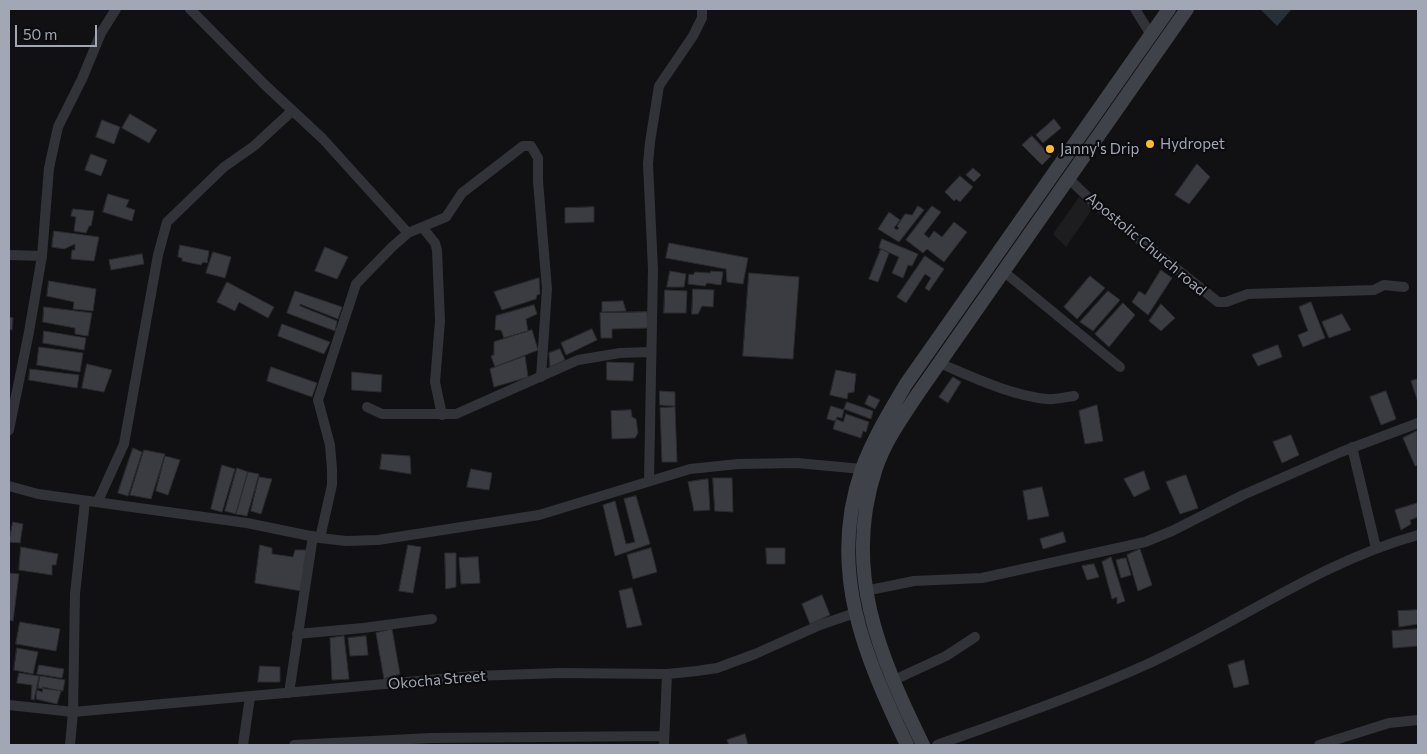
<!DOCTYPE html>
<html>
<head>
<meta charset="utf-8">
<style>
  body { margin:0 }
  #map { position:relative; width:1427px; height:754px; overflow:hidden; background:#111113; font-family:Commissioner,sans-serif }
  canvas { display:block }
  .frame { position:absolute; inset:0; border:10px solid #a1a7b5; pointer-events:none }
  .scale { position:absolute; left:15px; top:25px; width:82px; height:22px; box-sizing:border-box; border:2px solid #a1a7b5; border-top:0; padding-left:6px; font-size:15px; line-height:18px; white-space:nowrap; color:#a1a7b5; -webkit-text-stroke:4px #0c0c0e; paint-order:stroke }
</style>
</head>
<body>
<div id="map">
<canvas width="1427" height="754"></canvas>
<div class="frame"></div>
<div class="scale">50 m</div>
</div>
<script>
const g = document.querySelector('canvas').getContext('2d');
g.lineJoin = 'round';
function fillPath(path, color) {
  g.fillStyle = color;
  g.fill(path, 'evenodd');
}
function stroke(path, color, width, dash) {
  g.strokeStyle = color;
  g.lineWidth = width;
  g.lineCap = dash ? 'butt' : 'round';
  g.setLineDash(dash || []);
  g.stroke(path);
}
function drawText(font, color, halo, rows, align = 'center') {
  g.font = font + ' Commissioner,sans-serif';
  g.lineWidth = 4.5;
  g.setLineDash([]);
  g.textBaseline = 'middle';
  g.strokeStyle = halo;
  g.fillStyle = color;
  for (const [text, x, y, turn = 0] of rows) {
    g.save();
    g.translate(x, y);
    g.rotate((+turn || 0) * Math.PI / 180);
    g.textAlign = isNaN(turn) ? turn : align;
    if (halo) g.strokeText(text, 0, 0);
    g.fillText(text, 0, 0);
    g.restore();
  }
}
fillPath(new Path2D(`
  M1079,197l14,11 -27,39 -13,-13z`), '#1d1d20');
fillPath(new Path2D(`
  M1260,9h29l2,1 -14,16z`), '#272f38');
const building = new Path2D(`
  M130,114l27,16 -8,13 -27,-15z
  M1054,119l7,9 -18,15 -7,-8z
  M102,120l18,7 -6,17 -18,-7z
  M1032,136l19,20 -9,9 -20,-20z
  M91,154l16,6 -6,16 -16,-6z
  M1197,164l13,13 -21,27 -14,-9z
  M973,168l8,7 -7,7 -8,-7z
  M960,176l13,11 -13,15 -4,-3 -2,2 -9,-9z
  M108,194l21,6 -3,7 9,3 -3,11 -29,-9z
  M918,206l6,4 -25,32 -21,-13 11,-17 11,8 -6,8 3,2 2,-2 -2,-2 8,-12 7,1z
  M932,206l9,6 -17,22 5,4 5,-7 8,6 12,-15 13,10 -23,30 -17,-13 -4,4 -17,-13z
  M594,207v15l-29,1v-15z
  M73,209l21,2 -3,15h-2l-3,7 -12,-2 2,-14 -5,-1z
  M54,231l45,6 -5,24 -23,-2 1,-9h3v-6l-11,5 -12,-2z
  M882,239l36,15 -6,12 -4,-1 -5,13 -11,-5 7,-16 -20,-9z
  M669,243l79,15 -5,26 -16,-2 -1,-13 -60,-11z
  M180,245l29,6 -2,12 -4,-1 -2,3 -19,-4v-3l-4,-1z
  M325,247l23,10 -11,22 -22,-8z
  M881,249l8,4 -11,29 -9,-3z
  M213,252l18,5 -6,21 -19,-5z
  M142,254l2,10 -33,6 -2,-10z
  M925,256l19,13 -15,22 -4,-3 6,-10 -6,-4 -19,29 -9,-6z
  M1161,270l11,8 -24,37 -16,-13 7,-11 6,4z
  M670,271l16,3 -2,13h-17z
  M711,271l12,1 -2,13 -14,-2 -2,3 -17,-2 1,-10 4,1 2,-3 15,1z
  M749,273l50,4 -6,82 -50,-3z
  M1090,276l15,12 -28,31 -13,-12z
  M539,278l1,16 -3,1 -1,4 -34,11 -8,-18z
  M49,281l47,8 -3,22 -20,-2 1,-7 -27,-6z
  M227,282l47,25 -6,11 -29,-16 -4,9 -18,-9z
  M693,289l21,1 -1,17 -11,-1 -4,8h-6z
  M665,290l22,1 -1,22h-22z
  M295,291l47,16 -4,12 -38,-15v2l37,15 -2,10 -48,-18z
  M1108,291l12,9 -27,31 -13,-9z
  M623,301l3,10 -24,1v-10z
  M1311,302l14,36 -22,9 -5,-12 10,-4 -9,-24z
  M1123,303l12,12 -26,32 -14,-13z
  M1161,304l14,14 -14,13 -12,-10z
  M534,305l3,9 -11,5 2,12 -24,7 -3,-8h-6l1,-14z
  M44,307l48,6 -4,23 -13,-2v-6l-32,-6z
  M647,312l1,16 -36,1v9h-11l-1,-25z
  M1342,314l9,16 -22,8 -7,-16z
  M9,317l4,1 -1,12 -3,-1z
  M282,324l48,18 -6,12 -46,-18z
  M592,329l5,11 -31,15 -5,-12z
  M532,330l6,20 -43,17 -4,-11 3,-1v-13z
  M44,331l42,7 -2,12 -41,-7z
  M1278,345l4,12 -24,9 -6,-11z
  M39,347l44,6 -3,19 -43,-7z
  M560,349l5,11 -15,7 -1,-14z
  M525,356l3,21 -34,10 -4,-18z
  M607,362l27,1 -1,18 -26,-1z
  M87,364l25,6 -8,22 -22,-4z
  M271,367l46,16 -5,14 -45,-16z
  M30,369l49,6 -2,13 -48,-8z
  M836,370l20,4 -2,18 -6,1 -1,6 -17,-4z
  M352,372l30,3 -1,17 -29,-2z
  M953,377l8,5 -13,21 -9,-6z
  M1418,379v23l-7,-21z
  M660,391l15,1v14l-15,-1z
  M1386,391l10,28 -15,6 -11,-28z
  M869,395l11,5 -5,9 -10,-5z
  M847,402l26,9 -2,8 -27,-10z
  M1097,405l6,36 -18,3 -6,-33z
  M831,406l13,4 -2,8 -5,-1 -2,4 -8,-2z
  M675,407l2,55h-15l-2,-54z
  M631,410l1,7 4,2 2,14 -3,5 -23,1 -1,-28z
  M846,414l23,8 -3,10 -3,-1 -2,7 -28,-9 3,-10 7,3z
  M1417,431l1,34 -3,1 -12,-28z
  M1291,435l8,20 -17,8 -9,-21z
  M133,448l9,4 -14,44 -10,-3z
  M144,450l21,4 -14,45 -21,-4z
  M382,454l28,2 1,18 -31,-5z
  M165,456l15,4 -12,35 -12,-4z
  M222,465l13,4 -13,43 -11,-3z
  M237,468l11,4 -12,42 -11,-3z
  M471,469l21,4 -3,17 -22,-3z
  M1144,471l6,18 -16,8 -10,-18z
  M248,472l11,2 -12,42 -11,-2z
  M1186,475l12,33 -18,6 -14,-32z
  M259,477l13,2 -11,35 -10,-3z
  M713,478h19l1,34 -18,-1z
  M708,479l2,31 -16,1 -6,-29z
  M1042,487l7,29 -21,4 -5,-29z
  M636,496l14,48 -35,12 -12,-51 12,-4 11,43 9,-2 -11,-43z
  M1418,503v14l-8,3 1,4 -10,6 -6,-20z
  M13,522l10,2 -3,19 -11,-1z
  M1063,532l3,10 -23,7 -3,-10z
  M260,545l12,3v6l21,3 2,-7h12l-6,41 -46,-8z
  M408,545l13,2 -8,46 -14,-2z
  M21,547l37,7 -2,11h-4v10l-33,-5z
  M651,548l6,24 -24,7 -6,-24z
  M766,548h19v16h-18z
  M1140,549l12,36 -14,6 -11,-36z
  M445,553h11v34l-10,2z
  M478,557l2,26 -19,1 -2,-26z
  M1111,557l14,44 -8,3v-7l-5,2 -10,-37z
  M1126,558l5,17 -10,3 -5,-18z
  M1094,564l5,13 -12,3 -5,-14z
  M9,573l10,1 -6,47 -4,-1z
  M632,588l10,37 -15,3 -8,-37z
  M822,595l8,20 -20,9 -8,-20z
  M1418,610v14l-19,3 -1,-16z
  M20,622l40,7 -4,22 -40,-7z
  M392,629l8,45 -16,5 -8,-46z
  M1418,629v17l-25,2 -1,-17z
  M344,636l5,43 -17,1 -2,-42z
  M366,636l2,19 -18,1 -2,-18z
  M17,648l21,4 -5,22 -19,-4z
  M1244,660l5,24 -15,4 -6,-23z
  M39,665l25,4 -2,9 -25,-4z
  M260,666l20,1v15h-22z
  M19,673l20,3 -5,24 -3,-1 1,-14 -15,-2z
  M40,676l25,4 -2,11 -25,-3z
  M43,687l18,4 -4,13 -21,-5 1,-9 5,2z
  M745,734l3,11h-19l-2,-5z`);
fillPath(building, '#3a3c41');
stroke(building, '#2b2b2f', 1);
stroke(new Path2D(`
  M190,9l75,76 58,54 85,94
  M1135,9l16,26
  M1068,178l27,26 123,98h8l22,-8 126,-4 10,-5 20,2
  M423,228l12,15 2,7 3,71 -5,61 7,33
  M9,255l33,1
  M1003,271l117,96
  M939,363c34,14 70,32 108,36 9,1 18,-2 27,-3
  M367,407l15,7h74l122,-54 42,-7 31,-1
  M9,430l20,-98 13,-76 7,-88 9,-41 24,-48 19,-46 15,-24
  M1352,447l24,101
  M649,480l4,-211 -5,-105 2,-22 9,-56 34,-50 9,-18v-9
  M9,486l29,8 209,29 73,15 26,3 32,-1 161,-25 151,-46 48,-5 59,-1 65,6
  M98,501l26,-57 34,-189 9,-33 57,-55 30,-21 38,-35
  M320,538l12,-53v-16l-2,-24 -12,-45 38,-116 36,-37 16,-14 38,-16 16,-24 61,-47h8l7,12v23l9,108 -6,88
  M865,591l49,-10 68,-3 163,-36 27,-11 71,-36 98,-43 77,-29
  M297,634l66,-6 69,-9
  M892,681l54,-25 29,-19
  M289,693l24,-157
  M9,705l64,7 401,-36 85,-3 108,1 30,-3 20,-3 38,-14 65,-29 35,-12
  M70,745l3,-33 2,-118 10,-93
  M243,745l7,-48
  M294,745l137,-7 233,-2
  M664,745l3,-71
  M937,745c72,-26 145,-51 215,-83 89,-41 171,-101 266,-127
  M1319,745l70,-22 29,-3`), '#323338', 10);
stroke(new Path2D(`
  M907,745c-43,-90 -80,-176 -45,-276 11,-30 28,-58 44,-85l263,-375
  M923,745c-44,-90 -81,-176 -47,-277 9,-27 27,-52 43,-76l268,-383`), '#404249', 14);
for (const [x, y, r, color] of [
  [1150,144,5,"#ffbd1e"],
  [1050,149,5,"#ffbd1e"]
]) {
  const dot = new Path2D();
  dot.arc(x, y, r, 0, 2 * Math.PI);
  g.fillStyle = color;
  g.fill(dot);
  stroke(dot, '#0c0c0e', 2);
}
drawText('15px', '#a1a7b5', '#0c0c0e', [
  ["Hydropet",1160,144],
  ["Janny's Drip",1060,149]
], 'left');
drawText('15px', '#a1a7b5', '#0c0c0e', [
  ["Apostolic Church road",1146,244,40],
  ["Okocha Street",437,680,-5]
]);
</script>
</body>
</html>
